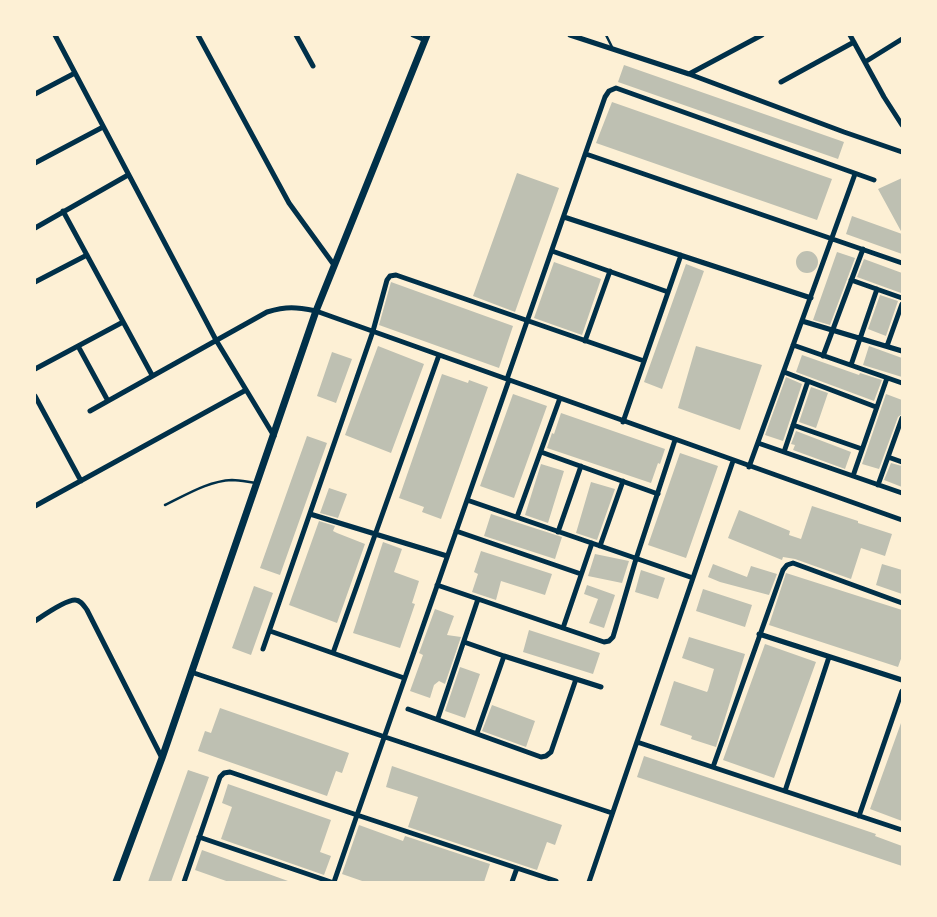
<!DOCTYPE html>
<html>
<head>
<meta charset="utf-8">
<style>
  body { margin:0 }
  #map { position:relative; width:937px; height:917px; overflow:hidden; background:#fdf0d5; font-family:"Alegreya Sans",sans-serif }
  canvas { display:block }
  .frame { position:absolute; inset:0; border:36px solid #fdf0d5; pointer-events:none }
</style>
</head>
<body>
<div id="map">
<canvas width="937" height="917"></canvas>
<div class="frame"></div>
</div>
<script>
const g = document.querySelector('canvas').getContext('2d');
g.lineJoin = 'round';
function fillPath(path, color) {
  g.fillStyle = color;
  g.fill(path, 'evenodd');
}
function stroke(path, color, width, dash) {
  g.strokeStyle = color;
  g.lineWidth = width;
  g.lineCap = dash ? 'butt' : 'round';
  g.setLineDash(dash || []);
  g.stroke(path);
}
fillPath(new Path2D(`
  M624,65l220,77 -6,17 -220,-77z
  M612,102l220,77 -15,41 -221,-77z
  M517,173l42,15 -44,124 -42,-16z
  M902,178v55l-24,-44z
  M852,216l50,18v20l-56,-20z
  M796 262a11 11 0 1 1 22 0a11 11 0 1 1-22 0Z
  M837,252l18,6 -25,67 -17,-5z
  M864,259l38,14 -1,20 -44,-16z
  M554,262l47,17 -19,56 -48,-17z
  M686,264l18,7 -42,118 -18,-7z
  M391,282l122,44 -14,42 -120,-43z
  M880,295l18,6 -12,35 -18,-7z
  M378,346l46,18 -33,89 -46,-18z
  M696,346l66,19 -22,65 -62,-22z
  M869,346l33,12v19l-39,-12z
  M332,352l20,7 -16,44 -19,-7z
  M802,355l57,20 1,-2 22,7 -8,21 -78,-29z
  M442,374l26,9 1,-3 19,7 -47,132 -19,-7 2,-5 -25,-9z
  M786,377l16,7 -19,57 -18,-6z
  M811,387l17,6 -12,35 -17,-6z
  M513,394l34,12 -33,92 -34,-12z
  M886,394l16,6v14l-4,3 -19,52 -17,-5z
  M561,413l104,36 -5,15 -2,-1 -7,20 -104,-35 5,-15 2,1z
  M796,431l55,21 -6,17 -52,-19 2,-5 -4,-1z
  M307,436l20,7 -47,132 -20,-7z
  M680,453l38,13 -32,92 -38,-13z
  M891,463l11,3v21l-18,-7z
  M541,464l23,7 -16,52 -23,-8z
  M591,482l24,7 -18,51 -21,-7z
  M329,488l18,6 -9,24 -18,-5z
  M812,506l46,15v2l34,11 -7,22 -24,-8 -10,31 -56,-20 -12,-2 -1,3 -54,-22 11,-28 51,21 -1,4 12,4z
  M491,514l71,23 -7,22 -71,-23z
  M319,521l16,5 -2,5 4,2 28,11 -28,79 -48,-18z
  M383,542l19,7 -8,23 25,9 -7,22 3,1 -15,44 -47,-15z
  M481,551l71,23 -7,21 -44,-14 -5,19 -24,-8 6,-18 -4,-2z
  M595,554l34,7 -7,22 -34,-7z
  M713,564l34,13 4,-11 26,8 -8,21 -49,-13 -12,-5z
  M882,564l20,6v24l-26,-9z
  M641,570l24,8 -7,21 -23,-7z
  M786,573l116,37v46l-4,11 -129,-42z
  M587,585l28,10 -11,33 -15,-5 9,-24 -14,-5z
  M254,586l19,7 -22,62 -19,-7z
  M703,589l49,16 -7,22 -49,-16z
  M435,609l19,7 -7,19 14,2 -16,47 -6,-3 -5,4 -4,13 -20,-7 13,-36 -4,-2z
  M529,630l71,23 -7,21 -70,-22z
  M689,637l56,17 -29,93 -25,-8 1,-3 -32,-11 14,-44 33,11 1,-2 6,-21 -32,-11z
  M765,644l51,18 -42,116 -51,-18z
  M460,667l20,7 -15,44 -20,-7z
  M492,705l43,16 -9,26 -44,-16z
  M220,708l129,45 -7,20 -6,-2 -9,25 -129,-45 7,-20 6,2z
  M901,723h1v98l-32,-12z
  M644,756l232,78 -1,2 27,10v20l-265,-89z
  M392,766l170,59 -7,20 -8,-3 -10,28 -129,-43 10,-30 -32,-10z
  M188,770l21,7 -38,105h-23z
  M228,784l103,36 -11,32 11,4 -7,19 -103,-36 11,-32 -10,-4z
  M359,825l44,16 2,-5 85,28 -6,18h-119l-23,-8z
  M202,850l86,31v1h-59l-34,-12z`), '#bec0b2');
stroke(new Path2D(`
  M606,35l6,12
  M165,505c21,-10 43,-24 67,-25 8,0 16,2 24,3`), '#003049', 2.5);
stroke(new Path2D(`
  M55,35l161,305 58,96
  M198,35l91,168 45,62
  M296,35l17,31
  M413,35l12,5
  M570,35l119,39 155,58 58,20
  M850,35l34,62 18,28
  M865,62l37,-23
  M689,74l73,-39
  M781,82l73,-40
  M35,94l40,-21
  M586,154l316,109
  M35,163l68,-36
  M63,211l89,164
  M564,217l247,81
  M35,228l93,-53
  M552,251l116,41
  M851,280l51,18
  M35,282l52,-27
  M802,321l100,30
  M585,341l25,-70
  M793,345l109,38
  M78,346l30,55
  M887,346l15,-42
  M823,356l40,-107
  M851,365l26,-76
  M35,369l88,-47
  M784,372l92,35
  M507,379l98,-282 4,-6 7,-3 258,92
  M35,396l46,85
  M90,411l177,-99c20,-6 29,-5 49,-1l586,209
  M623,422l58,-167
  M793,425l69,24
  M758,443l144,50
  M541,452l117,42
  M784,452l24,-71
  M888,457l14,5
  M749,467l106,-293
  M853,476l34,-98
  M878,485l24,-67
  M467,500l226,78
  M35,506l211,-116
  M310,514l137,42
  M517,517l43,-119
  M456,531l125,43
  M558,532l23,-66
  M600,546l23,-65
  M437,585l167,57 5,-1 4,-4 23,-78 39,-119
  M35,621c9,-6 30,-21 40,-21 6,0 9,6 12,10l75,148
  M563,628l29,-85
  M270,631l134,47
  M759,634l143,46
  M464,642l40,14 -27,77
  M263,649l110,-318 14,-51 3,-4 6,-1 248,86
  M333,653l106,-298
  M504,656l97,31
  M191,672l421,141
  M408,709l133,48 5,-1 5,-4 25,-73
  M438,718l40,-119
  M637,742l265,88
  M713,767l70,-197 4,-5 6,-2 109,40
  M785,791l44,-134
  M859,816l43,-125
  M199,837l132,45
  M184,882l36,-105 4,-4 6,-1 127,43 152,-435
  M334,882l23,-67 199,66
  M512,882l5,-14
  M589,882l144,-421`), '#003049', 5);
stroke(new Path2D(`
  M116,882l46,-124 154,-447 111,-276`), '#003049', 7);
</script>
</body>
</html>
